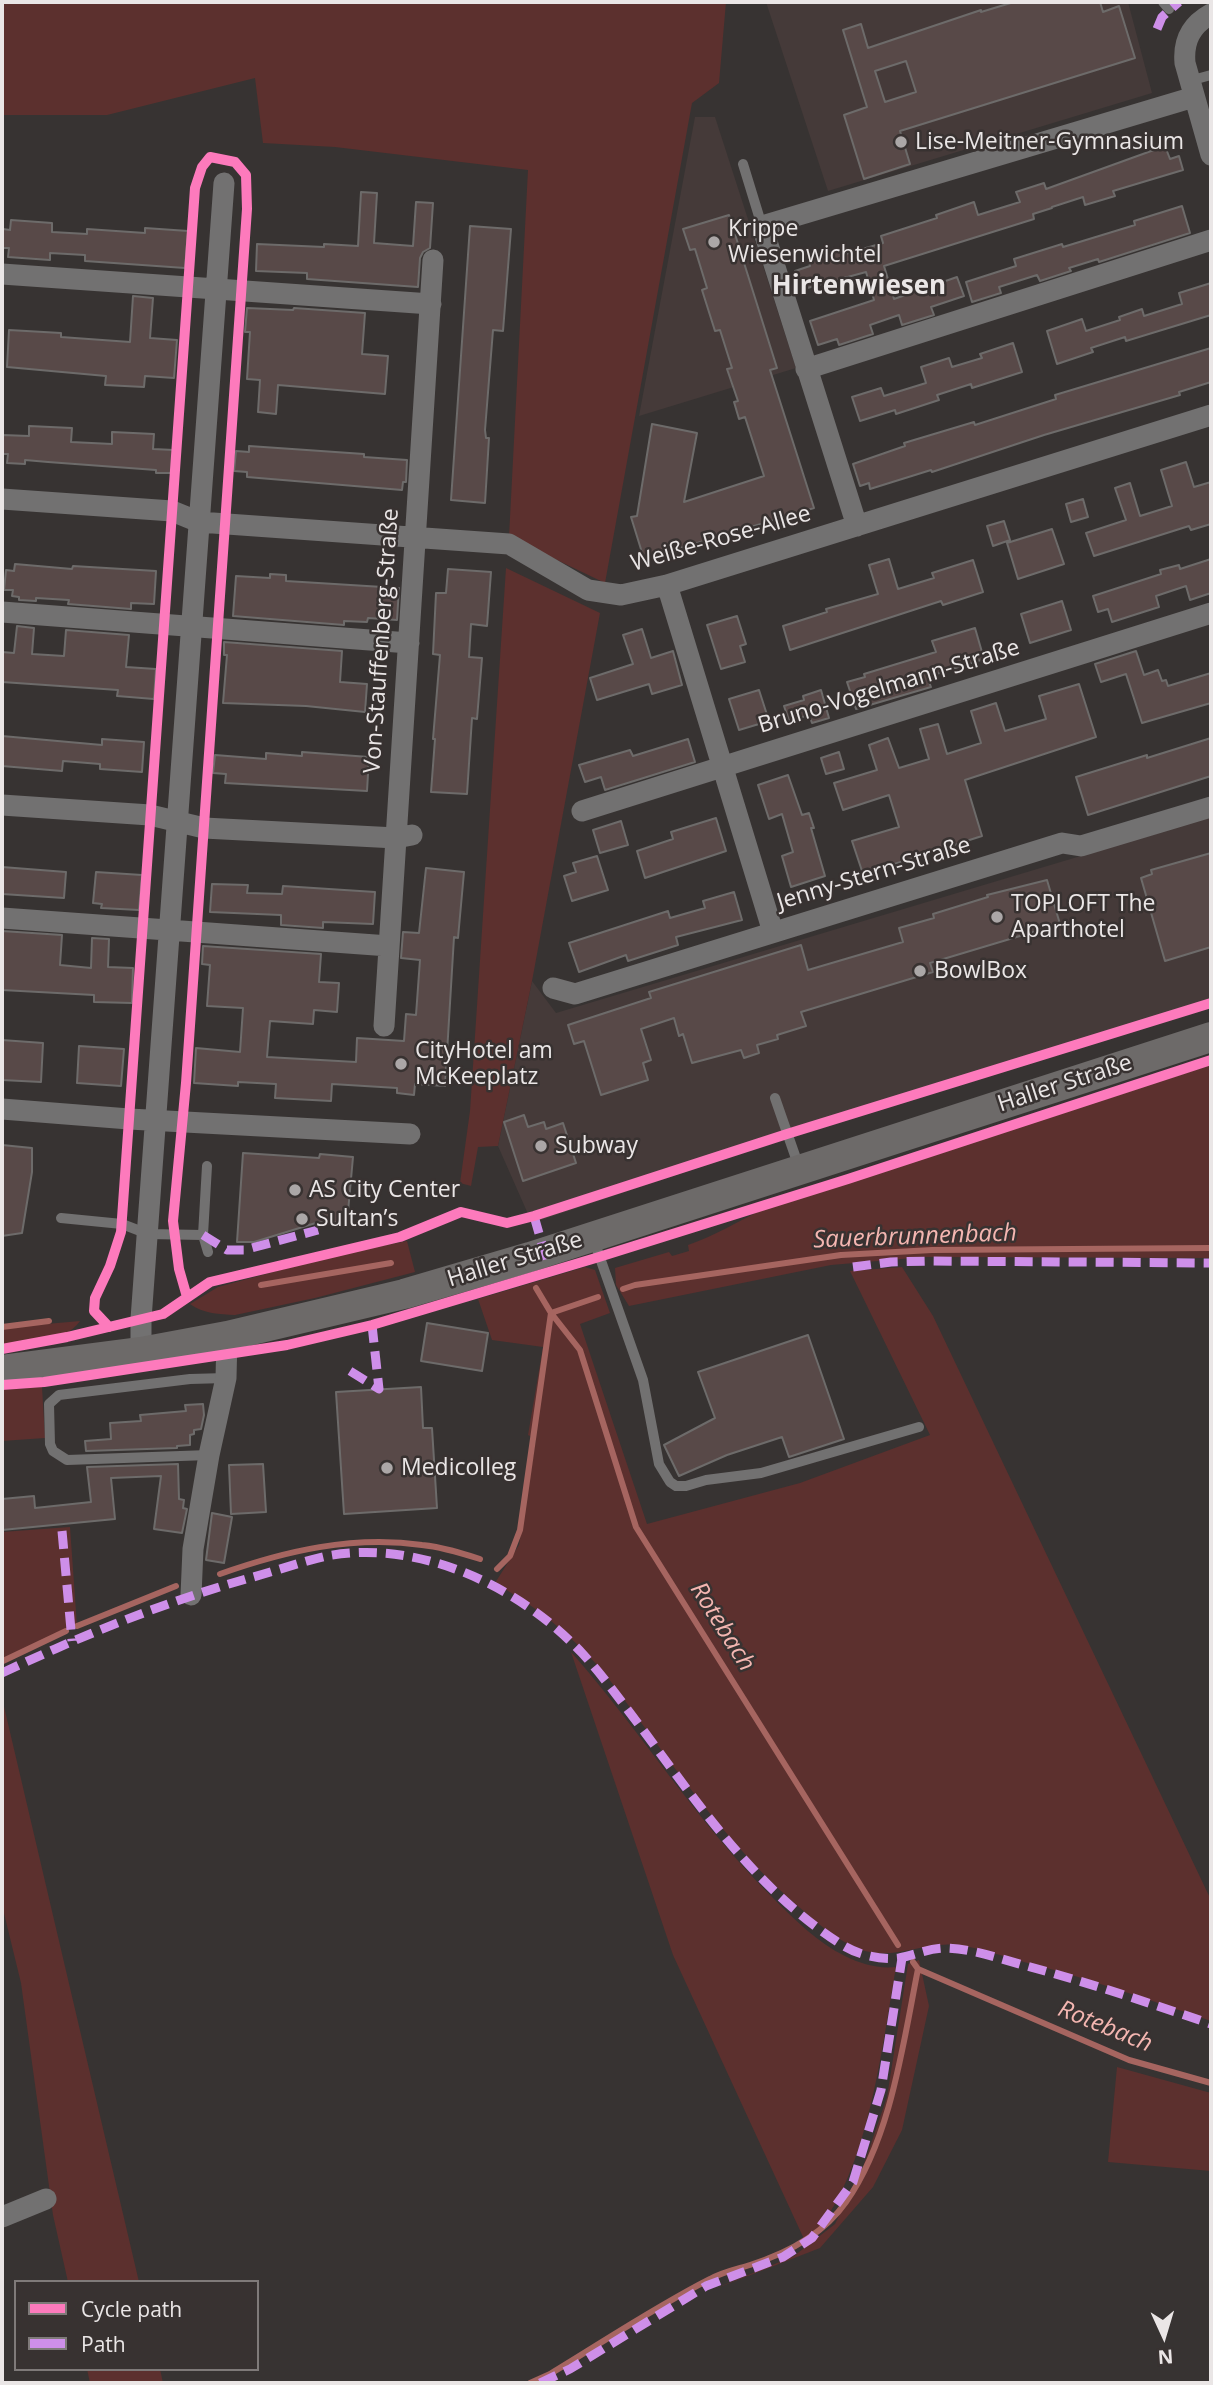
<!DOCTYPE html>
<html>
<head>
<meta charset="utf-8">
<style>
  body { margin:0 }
  #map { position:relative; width:1213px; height:2385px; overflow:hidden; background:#373332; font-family:"Open Sans",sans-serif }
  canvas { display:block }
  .frame { position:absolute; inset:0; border:4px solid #eae6e6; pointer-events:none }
  .legend { position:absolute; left:14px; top:2280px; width:245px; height:91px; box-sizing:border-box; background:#383231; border:2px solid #7f7a79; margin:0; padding:9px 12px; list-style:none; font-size:21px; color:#eae6e6 }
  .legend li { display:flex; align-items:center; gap:14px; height:35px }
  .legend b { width:35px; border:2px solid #7f7a79 }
  .north { position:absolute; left:1129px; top:2301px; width:70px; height:70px; -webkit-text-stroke:5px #383231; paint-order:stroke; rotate:176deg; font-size:19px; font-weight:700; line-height:28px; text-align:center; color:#eae6e6 }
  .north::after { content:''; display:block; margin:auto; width:24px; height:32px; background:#eae6e6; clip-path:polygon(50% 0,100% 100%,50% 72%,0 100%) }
</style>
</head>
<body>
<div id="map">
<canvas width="1213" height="2385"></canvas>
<div class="frame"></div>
<ul class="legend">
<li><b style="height:9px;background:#fd7abc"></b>Cycle path</li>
<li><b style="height:9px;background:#ce8fe9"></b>Path</li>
</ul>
<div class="north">N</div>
</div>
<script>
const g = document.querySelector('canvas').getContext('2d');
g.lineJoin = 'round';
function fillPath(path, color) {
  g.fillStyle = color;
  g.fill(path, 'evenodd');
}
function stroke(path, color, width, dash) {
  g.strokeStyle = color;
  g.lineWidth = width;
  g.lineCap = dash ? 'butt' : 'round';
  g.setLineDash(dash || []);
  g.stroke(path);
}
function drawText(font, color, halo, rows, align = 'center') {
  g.font = font + ' "Open Sans",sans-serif';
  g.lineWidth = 5;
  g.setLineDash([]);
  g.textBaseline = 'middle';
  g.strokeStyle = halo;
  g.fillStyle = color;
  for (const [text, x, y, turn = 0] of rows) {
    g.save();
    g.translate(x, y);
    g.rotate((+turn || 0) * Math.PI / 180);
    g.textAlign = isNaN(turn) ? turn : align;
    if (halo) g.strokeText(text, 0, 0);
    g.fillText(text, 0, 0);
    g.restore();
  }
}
fillPath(new Path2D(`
  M766,2h362l24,91 -324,98z
  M695,117h20l81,251 -157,48z
  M1211,817v187l-429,136 -250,83 -34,-77 34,-165 24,32z`), '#453a39');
fillPath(new Path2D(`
  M2,2h724l-7,81 -27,20 -87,480 -96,-46 19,-367 -193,-23 -72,-4 -8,-65 -148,37h-105z
  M506,568l94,45 -68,368 -34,165 -20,1 -7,39 -11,-3 10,-72z
  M1211,1065v193l-286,-1 -94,8 -202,41 -13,-21 -1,-17 54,-16 3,4 17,-5 -1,-6c27,-9 50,-24 76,-36z
  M407,1241l8,31 -100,26 -80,17c-15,-1 -32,-1 -45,-11l28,-17 114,-31z
  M585,1267l10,3 15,43 -30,11 67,200 153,-41 130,-48 -80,-164 52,-4 31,49 278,584v121c-62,-21 -123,-43 -187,-59 -22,-6 -44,-14 -67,-17 -34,-4 -65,17 -98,4 -20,-8 -37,-22 -53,-36 -81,-67 -140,-159 -204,-243 -36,-39 -61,-60 -107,-87l24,-38 17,-106 -8,-4 15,-88 -51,-7 -14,-41z
  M80,1321c-16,23 -53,21 -78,24v-17z
  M42,1387l3,51 -43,3v-51z
  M70,1527l7,99 -75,36v-130z
  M571,1652c71,80 126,171 203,247 21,21 44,44 71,57 16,8 33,13 51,11 -14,79 -26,193 -75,259 -4,5 -11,9 -17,13l-131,-284z
  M2,1698l137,584h-71l-15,-67 -32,-232 -19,-78z
  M919,1960l10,46 -27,124 -29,57 -53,61 -108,42 82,-34 41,-32 27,-54 25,-73 21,-133z
  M1117,2067l94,26v78l-103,-9z
  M87,2369h73l3,14h-73z`), '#5c302e');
stroke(new Path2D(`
  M261,1285l130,-22
  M536,1288l15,25 29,37 56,177 262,418
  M623,1289l12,-4 206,-30 91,-5 279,-2
  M551,1313l47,-16
  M2,1327l47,-6
  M497,1569l13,-13 10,-26 31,-217
  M220,1574c65,-23 133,-39 202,-29 20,2 39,8 58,14
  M77,1626l99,-40
  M3,1661l63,-30
  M913,1962l5,7 211,91 82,23
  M530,2383l20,-9c53,-32 105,-67 160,-95 12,-7 27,-10 40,-14 38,-12 73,-30 96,-63 45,-64 57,-158 72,-233`), '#a66560', 6);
const building = new Path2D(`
  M1014,2h86l3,10 16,-6 16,52 -235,73 10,33 -46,15 -20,-64 23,-8 -24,-77 18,-6 7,24 113,-38v2zM906,61l10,31 -31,10 -10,-31z
  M1165,146l5,13 9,-3 4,14 -70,21 2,5 -30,9 -2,-8 -31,10v1l-19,6 1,5 -150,47 10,33 63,-22 7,19 -33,11 3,8 -32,10 -3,-10 -29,10 3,9 -34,11 -2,-6 -19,6 -8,-24 64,-21 -8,-28 -66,18 -5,-19 15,-5 -2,-9 32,-9 2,7 41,-12 -2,-7 56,-18 -1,-3 38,-13 4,13 42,-13 -4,-10 28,-9 2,6z
  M361,192l16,1 -3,50 39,3 3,-44 17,1 -3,45 -7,4 -3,6 -2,29 -111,-8v-6l-51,-2 1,-27 67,3v-3l34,2z
  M1182,206l8,27 -91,29 -1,-3 -29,9 2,3 -31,10 -3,-6 -38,12 2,6 -29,9 -6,-20 50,-16 -2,-7 48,-15 1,3 72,-22 -1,-4z
  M729,215l48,153 -7,2 44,138 -170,51 -13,-42 6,-1 15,-92 45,9 -13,69 80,-26 -19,-59 -6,2 -5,-17 4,-1 -11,-32 5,-1 -12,-38 -5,1 -13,-41 5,-2 -12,-39 -5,1 -7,-21z
  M11,220l41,3v9l35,2v-5l58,4v-5l43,3 -3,37 -100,-7v-6l-35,-2v7l-42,-3 1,-9h-7l1,-19 7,1z
  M470,226l41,3 -8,102 -10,-1 -8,100 1,8h3l-4,65 -34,-3z
  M1211,283v32l-85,26 -1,-4 -34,11 2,4 -36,12 -10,-33 35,-12 4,12 34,-11 -1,-3 23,-8 2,7 38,-12 -3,-11z
  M133,296l20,2 -3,40 27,2 -3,38 -29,-2 -1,11 -39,-2 1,-9 -99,-9 2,-37 52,3v4l69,5z
  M247,308l46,2 1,-2 71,5 -3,41 26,2 -3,38 -107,-9 -2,29 -18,-2 2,-32 -13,-1 3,-47h-5z
  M1013,343l9,29 -50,16 -1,-4 -34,11 2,5 -43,14 -1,-4 -35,11 -8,-24 29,-9 3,8 42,-13 -5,-16 28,-9 3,9 30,-9 -2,-4z
  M1211,348v34l-32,10 1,3 -136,40 -112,37 -1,-2 -61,19 -1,-6 -9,3 -7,-22 52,-18 -1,-3 70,-21 1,3 81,-26 -1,-4z
  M29,426l43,2 -1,14 41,2v-12l42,2 -1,15 21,1 -1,23h-17v-3l-108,-8 -23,-2v4l-18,-1 1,-9h-6v-19l27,1z
  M249,446l115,8v3l43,3 -1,22h-3l-1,8 -155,-13v-5l-13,-1 2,-20 13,1z
  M1186,462l8,25 17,-5v42l-20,6 -2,-4 -95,30 -8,-23 40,-13 -11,-32 15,-5 10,33 32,-10 -11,-36z
  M1083,499l5,18 -17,5 -5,-18z
  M1004,521l6,19 -17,6 -6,-20z
  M1052,529l12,35 -46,15 -11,-36z
  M889,559l9,30 36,-11 -2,-5 41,-13 10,32 -40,13 -2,-4 -151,49 -7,-24 44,-14 -1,-3 52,-15 -9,-29z
  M1211,559v34l-21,7 -4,-14 -30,10 3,11 -47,15 -4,-13 -10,3 -5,-16 68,-22 -1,-4 19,-5 1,4z
  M15,564l57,5 1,-3 83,5 -2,33 -23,-1v6l-63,-5 1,-4 -33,-2v3l-17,-1v-3l-7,-1 1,-6h-9l2,-20 8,1z
  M448,569l43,3 -4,54 -16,-2 -2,33 13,1 -5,61 -5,-1 -5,76 -36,-2 4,-53h-2l7,-84 -7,-1 3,-61h10z
  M270,574l16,1v6l113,7 -2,32 -29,-2 -1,4 -23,-1v4l-111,-9 3,-40 34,2z
  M1062,601l9,29 -41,13 -9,-29z
  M737,616l9,28 -6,2 5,16 -24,7 -14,-44z
  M17,626l17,2 -2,26 32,2 2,-26 63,5 -3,32 30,2 -2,30 -37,-3 1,-6 -116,-8v-30l12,1z
  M975,628l9,31 -57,18 4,10 -75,22 -9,-27 18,-5 -1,-3 72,-22 -4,-11z
  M642,629l9,29 22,-7 9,34 -30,9 -3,-10 -52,16 -7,-22 43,-14 -10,-29z
  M224,642l118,9 -2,31 27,2 -2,28 -59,-6 -83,-3 4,-48h-3z
  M1136,651l8,24 14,-5 4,11 4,-1 2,6 43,-13v30l-69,20 -16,-49 -25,8 -6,-18z
  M1079,684l17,53 -131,43 17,56 -119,38 -11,-33 47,-14 -10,-32 -46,15 -9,-27 43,-13 -8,-25 19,-7 11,30 30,-9 -9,-30 18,-5 9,30 34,-11 -10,-32 25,-8 9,28 41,-12 -7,-23z
  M759,690l10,31 -30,9 -10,-31z
  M821,690l8,28 -17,5 -3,-8 -20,6 -5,-15 20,-6 -1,-4z
  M2,736l100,9v-6l42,3 -2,30 -42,-3v-5l-37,-3 -1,10 -60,-5z
  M1211,738v38l-123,39 -12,-38 71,-22v3z
  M688,739l7,23 -90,28 -4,-13 -16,5 -6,-17 51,-15 3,6z
  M302,752l67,5 -2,34 -142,-8 1,-9 -13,-1 2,-18 51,4v-6l36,3z
  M839,752l5,17 -18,5 -5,-16z
  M788,775l14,40 7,-2 5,15h-3l14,48 -34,11 -9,-31 11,-4 -11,-38 -13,5 -11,-34z
  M716,818l10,33 -81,27 -8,-27 36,-12 -2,-7z
  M621,821l7,24 -28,8 -7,-23z
  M1211,853v94l-46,14 -24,-83 11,-4 -1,-4z
  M597,856l11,34 -36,11 -8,-25 12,-4 -3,-9z
  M2,867l64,5 -2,26 -62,-4z
  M426,868l38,4 -6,66 -4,-1 -9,149 -30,-2 -1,11 -17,-2v-5l-65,-4 -1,17 -56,-3 1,-14 -38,-2v4l-44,-3 2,-35 44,4 3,-44 -36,-2 3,-41 -8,-1 1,-18 118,8 -2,28 20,1 -2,29 -23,-2 -1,14 -43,-3 -3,36 89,5 1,-24 47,3 2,-27 10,1 4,-55 -19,-2 2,-26 16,1z
  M96,872l46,3 -3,35 -38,-2 1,-4 -9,-1z
  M1047,880l13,44 -130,39 3,9 -132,40 5,14 -29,9 1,4 -21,6 2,8 -15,5 -3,-8 -49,13 -9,-29 -4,2 -5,-18 -33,11 10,31 -8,3 5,17 -47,15 -17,-54 -10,3 -6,-19 83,-27 -2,-6 152,-47 7,25 95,-28 -4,-14 35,-10 -1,-4 55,-17 -1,-2z
  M212,884l36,1 -1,8 35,1 1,-8 92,6 -2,32 -50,-2v6l-42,-3v-10l-71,-3z
  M734,892l8,28 -66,17 2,8 -50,16 -2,-6 -47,17 -10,-29 99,-32 2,7 35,-10 -2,-7z
  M2,931l60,4 -2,30 31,3 1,-30 17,1 -1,28 25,1 -1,35 -38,-1v-7l-92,-5z
  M2,1040l41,3 -2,39 -39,-2z
  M79,1046l45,3 -3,37 -44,-3z
  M524,1115l4,12 16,-5 2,7 17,-6 13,40 -53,18 -19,-59z
  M2,1145l30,3v24l-10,61 -20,3z
  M243,1153l76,5 1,-4 33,3 -6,66 -28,-1 -65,20h-17z
  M427,1323l61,10 -6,38 -61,-10z
  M808,1335l36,104 -55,18 -7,-20 -55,18 -48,21 -15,-31 51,-27 -17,-46z
  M421,1387l2,41h9l5,80 -93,6 -8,-122z
  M203,1404l1,11 -3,14 -7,1v4l-4,1v10l-13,1v2l-91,3 -1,-10 26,-2 -1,-16 31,-2 -1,-6 46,-4 -1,-6z
  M178,1464l1,35 5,1 -1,8 4,1 -5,24 -28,-4 7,-53 -50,2 4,41 -113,11v-31l32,-3 1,12 56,-6 -4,-35z
  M263,1464l3,48 -35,2 -2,-49z
  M212,1513l20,4 -8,46 -18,-3z`);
fillPath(building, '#584948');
stroke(building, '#6d6b6a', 2);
stroke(new Path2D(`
  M1163,2l6,7
  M1189,81l22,-6
  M743,164l19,62
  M775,1098l24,69
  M61,1218l61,6 26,10 55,1 4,-69
  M203,1235l5,17
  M593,1238l50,142 16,84 11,18 6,4h10l20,-6 55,-7 158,-46
  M209,1455l-142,5 -14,-9 -3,-7 -1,-40 10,-9 131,-16 36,-1`), '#727171', 10);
stroke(new Path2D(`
  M1211,14c-20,11 -28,27 -26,49l26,92
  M2,274l429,30
  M806,369l405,-129
  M2,499l170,12 27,11 310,22 79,46 33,5 46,-10 544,-170
  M857,526l-95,-300 432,-129
  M667,585l106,347
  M2,612l407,31
  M2,805l148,10 54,13 192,10 16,-3
  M582,811l629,-198
  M2,918l387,28
  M553,988l22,6 487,-151 19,3 130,-39
  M384,1026l49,-766
  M2,1109l127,10 281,15
  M141,1352v-33l83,-1136
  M191,1595l2,-46 16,-94 17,-77 1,-42
  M2,2217l44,-18`), '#727171', 21);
stroke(new Path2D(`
  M2,1370l139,-18 86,-16 177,-42 126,-37 681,-220`), '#6d6a69', 30);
stroke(new Path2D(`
  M1157,29l5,-12 17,-15
  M534,1216l16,56
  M203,1235l24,15h17l74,-20
  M853,1267l38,-5 41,-1 279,2
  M350,1371l29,18 -7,-64
  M62,1531l10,110
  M2,1673c79,-37 160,-70 244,-94 27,-7 54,-17 81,-23 93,-17 192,30 255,97 22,24 41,51 61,77 58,78 117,164 201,216 15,9 37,14 55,12 17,-3 29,-10 48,-10 25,1 51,10 76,17 64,17 126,38 188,59
  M540,2383l30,-14 136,-83 77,-29 29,-19 41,-56 28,-92 21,-132`), '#ce8fe9', 9, [18, 9]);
stroke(new Path2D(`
  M109,1327l-15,-16 1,-13 15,-32 11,-34 74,-1044 7,-21 8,-10 25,5 11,13 1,34 -61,874 -13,138 6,48 8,28
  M2,1349l65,-12 96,-23 47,-32 190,-45 61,-25 46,11 27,-7 253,-82 424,-131
  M2,1385l42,-3 243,-37 85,-20 227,-68 249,-78 363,-119`), '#fd7abc', 10);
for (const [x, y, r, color] of [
  [901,142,7,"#aba7a7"],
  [714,242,7,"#aba7a7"],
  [997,917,7,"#aba7a7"],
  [920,971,7,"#aba7a7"],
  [401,1064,7,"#aba7a7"],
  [541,1146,7,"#aba7a7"],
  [295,1190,7,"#aba7a7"],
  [302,1219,7,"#aba7a7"],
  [387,1468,7,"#aba7a7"]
]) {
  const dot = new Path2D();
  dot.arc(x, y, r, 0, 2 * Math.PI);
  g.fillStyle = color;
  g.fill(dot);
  stroke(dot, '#383231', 2.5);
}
drawText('23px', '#eae6e6', '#383231', [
  ["Lise-Meitner-Gymnasium",915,142],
  ["Krippe",728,229],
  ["Wiesenwichtel",728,255],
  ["TOPLOFT The",1011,904],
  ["Aparthotel",1011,930],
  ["BowlBox",934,971],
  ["CityHotel am",415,1051],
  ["McKeeplatz",415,1077],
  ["Subway",555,1146],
  ["AS City Center",309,1190],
  ["Sultan’s",316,1219],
  ["Medicolleg",401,1468]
], 'left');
drawText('23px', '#eae6e6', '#383231', [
  ["Weiße-Rose-Allee",721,539,-16],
  ["Von-Stauffenberg-Straße",382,641,-86],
  ["Bruno-Vogelmann-Straße",889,687,-17],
  ["Jenny-Stern-Straße",874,874,-17],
  ["Haller Straße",1065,1084,-18],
  ["Haller Straße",515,1260,-17]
]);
drawText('italic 24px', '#f4b6b1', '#383231', [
  ["Sauerbrunnenbach",915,1237,-2],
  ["Rotebach",722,1627,58],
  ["Rotebach",1105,2027,22]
]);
drawText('bold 26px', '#eae6e6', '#383231', [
  ["Hirtenwiesen",859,287]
]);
</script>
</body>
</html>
